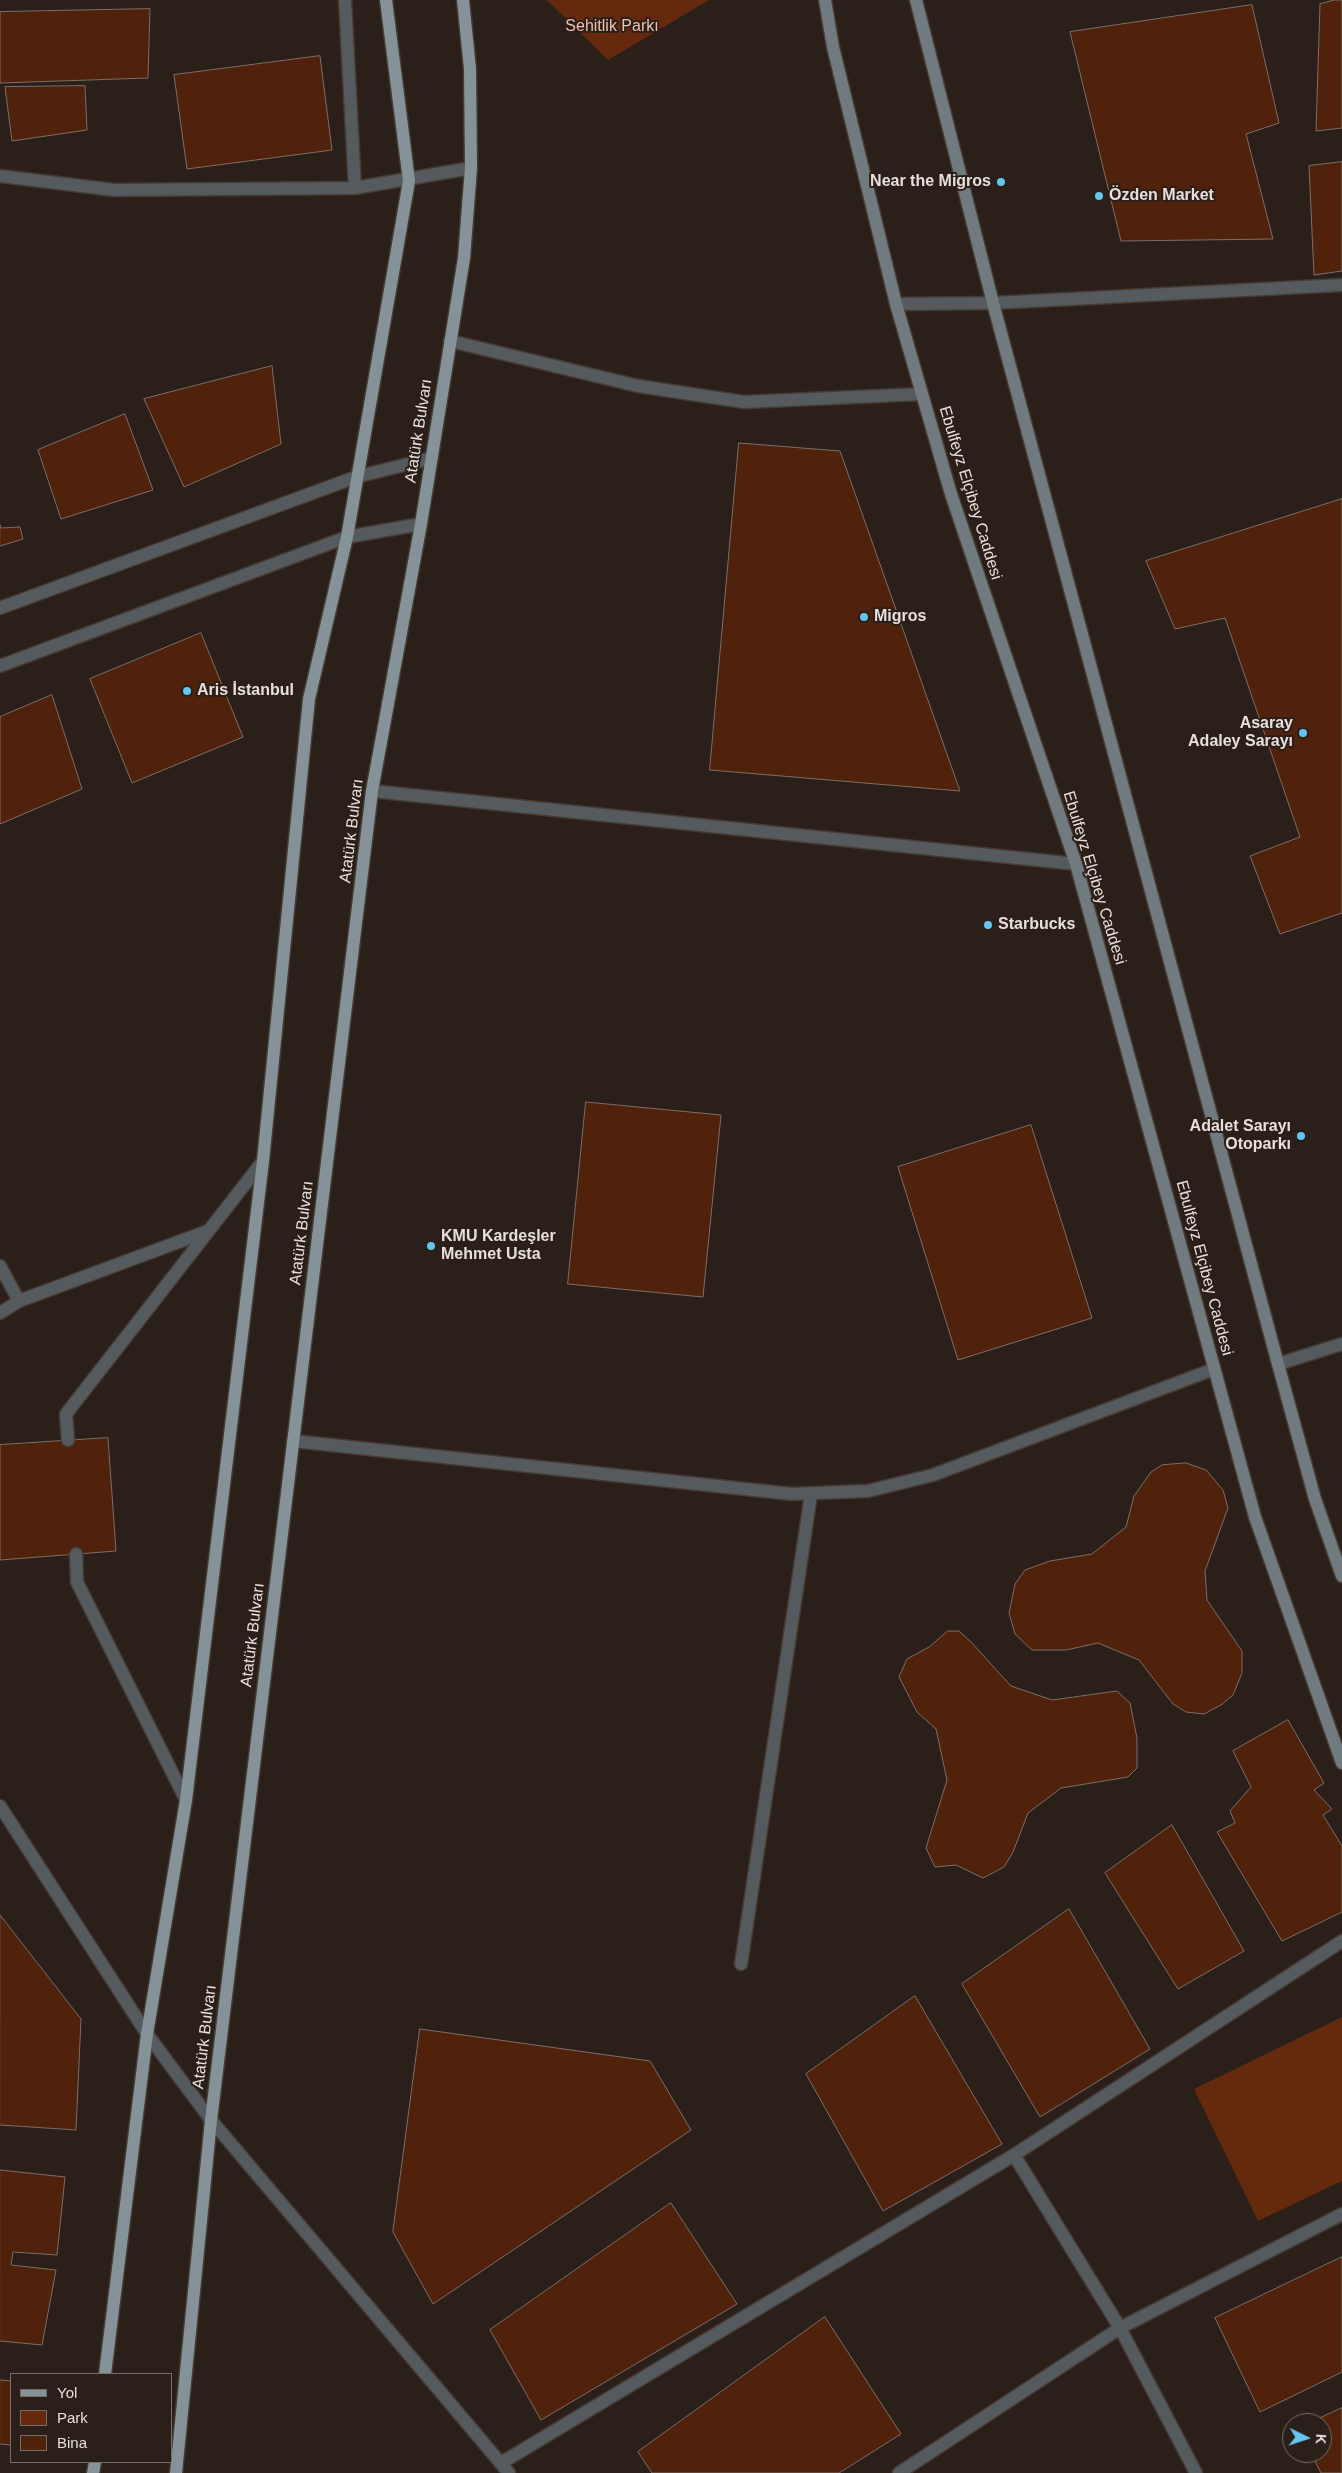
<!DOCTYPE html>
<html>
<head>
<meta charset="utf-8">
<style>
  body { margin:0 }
  #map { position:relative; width:1342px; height:2473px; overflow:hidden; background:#2b1f19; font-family:Helvetica,sans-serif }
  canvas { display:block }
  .legend { position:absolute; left:10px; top:2373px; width:162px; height:90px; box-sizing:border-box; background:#2b1f19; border:1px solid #776c67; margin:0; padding:6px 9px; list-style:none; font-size:15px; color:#e8dfdc }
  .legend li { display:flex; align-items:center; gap:10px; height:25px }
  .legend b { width:25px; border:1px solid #776c67 }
  .north { position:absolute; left:1282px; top:2413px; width:50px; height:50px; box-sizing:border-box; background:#2b1f19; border:1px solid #776c67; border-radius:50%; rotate:94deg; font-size:14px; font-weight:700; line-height:20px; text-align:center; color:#e8dfdc }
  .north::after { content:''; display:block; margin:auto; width:18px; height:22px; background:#64c5ee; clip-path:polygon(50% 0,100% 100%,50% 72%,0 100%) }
</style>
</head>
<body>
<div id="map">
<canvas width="1342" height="2473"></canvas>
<ul class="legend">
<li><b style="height:6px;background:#859399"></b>Yol</li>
<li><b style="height:14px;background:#652a0d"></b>Park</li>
<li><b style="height:14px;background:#50220c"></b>Bina</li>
</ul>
<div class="north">K</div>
</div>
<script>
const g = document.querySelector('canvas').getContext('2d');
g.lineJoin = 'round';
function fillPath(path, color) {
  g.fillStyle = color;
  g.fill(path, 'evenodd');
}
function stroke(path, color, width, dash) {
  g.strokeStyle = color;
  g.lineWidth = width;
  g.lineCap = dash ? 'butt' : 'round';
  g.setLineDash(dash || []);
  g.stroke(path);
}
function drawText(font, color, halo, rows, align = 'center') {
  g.font = font + ' Helvetica,sans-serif';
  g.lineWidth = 4;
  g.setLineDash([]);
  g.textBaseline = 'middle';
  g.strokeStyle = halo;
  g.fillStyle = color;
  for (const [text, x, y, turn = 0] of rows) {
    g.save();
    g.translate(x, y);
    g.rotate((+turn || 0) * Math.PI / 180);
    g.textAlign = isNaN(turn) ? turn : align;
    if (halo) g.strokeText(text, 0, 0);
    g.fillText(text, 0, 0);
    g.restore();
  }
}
fillPath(new Path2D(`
  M547,0h162l-101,60z
  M1342,2017v164l-84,40 -64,-132z`), '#652a0d');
const building = new Path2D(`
  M1335,0h7v128l-26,3 4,-127z
  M1252,5l27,118 -33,11 27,105 -152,2 -51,-209z
  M150,9l-2,69 -148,5v-71z
  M320,56l12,94 -145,19 -13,-94z
  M85,86l2,44 -75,11 -7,-54z
  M1342,162v109l-28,4 -5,-109z
  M272,366l9,78 -97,43 -40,-88z
  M125,414l28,76 -92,29 -23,-69z
  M739,443l101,8 120,340 -250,-21z
  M1342,499v414l-62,21 -30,-78 50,-19 -75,-219 -50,11 -29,-68z
  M0,525l1,3 19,-1 3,12 -23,7z
  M201,633l42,104 -111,46 -42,-104z
  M52,695l30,94 -82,35v-107z
  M586,1102l135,13 -18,182 -135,-13z
  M1031,1125l61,193 -134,42 -60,-193z
  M108,1438l8,113 -116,9v-115z
  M1186,1463l20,7 17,20 5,18 -23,63 2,29 35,51v22l-9,22 -12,10 -17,9 -18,-2 -13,-8 -34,-44 -41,-17 -32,7h-34l-17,-16 -6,-21 6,-29 10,-14 25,-9 42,-7 34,-27 8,-31 17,-24 11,-7z
  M948,1631h11l12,11 40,44 41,14 65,-9 13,12 7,35v30l-9,9 -67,11 -33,25 -15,39 -9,15 -21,11 -27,-13 -21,2 -9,-19 21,-68 -11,-51 -19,-17 -18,-35 8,-18 22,-12z
  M1288,1720l36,63 -10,7 18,19 -9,6 19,31v66l-60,29 -65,-109 18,-9 -5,-12 21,-24 -18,-36z
  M1172,1825l72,126 -66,38 -73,-116z
  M1069,1909l81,140 -110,68 -78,-133z
  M0,1915l81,104 -5,111 -76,-5z
  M915,1996l87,148 -119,67 -77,-137z
  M420,2029l230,32 41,69 -258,174 -40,-72z
  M0,2170l65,7 -8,78 -44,-3 -2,13 45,5 -14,75 -42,-4z
  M671,2203l66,101 -196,116 -51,-90z
  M1342,2257v115l-82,40 -45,-94z
  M825,2317l76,117 -62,39h-187l-14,-21z
  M0,2380l11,1v64l-11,-1z
  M1342,2408v65h-21l-10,-20h11v-30h-13z`);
fillPath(building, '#50220c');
stroke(building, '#7d6e68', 1);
const lane = new Path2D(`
  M19,1301l189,-70
  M68,1440l-2,-26 197,-253
  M76,1554l1,28 109,218
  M741,1964l70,-470`);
const street = new Path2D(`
  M345,0l10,188
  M0,176l114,14 241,-2 116,-20
  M896,304l97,-1 349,-18
  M450,341l188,45 106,16 178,-8
  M0,608l356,-131 76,-19
  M0,666l347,-129 74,-13
  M372,791l704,73
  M0,1266l19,35 -19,12
  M1278,1364l64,-20
  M293,1441l499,53 76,-3 65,-16 281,-106
  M0,1806l147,228 64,86 298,353
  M1014,2155l106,173 76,145
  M501,2463l513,-308 328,-214
  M899,2473l221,-145 222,-114`);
const secondary = new Path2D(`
  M825,0l8,47 63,257 55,190 125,370 179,653 87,246
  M916,0l77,303 285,1061 37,135 27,77`);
const primary = new Path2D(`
  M105,2374l42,-340 39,-234 77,-639 46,-462 38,-162 62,-356 -23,-181
  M93,2473l2,-11
  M176,2473l35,-353 161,-1329 49,-267 43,-266 7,-90 -1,-99 -7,-69`);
stroke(lane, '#453a34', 15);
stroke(street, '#453a34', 15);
stroke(secondary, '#453a34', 15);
stroke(primary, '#453a34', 15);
stroke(lane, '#545a5d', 12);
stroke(street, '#545a5d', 12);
stroke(secondary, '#707a7f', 12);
stroke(primary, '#859399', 12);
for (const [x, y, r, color] of [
  [1001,182,5,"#64c5ee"],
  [1099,196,5,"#64c5ee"],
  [864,617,5,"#64c5ee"],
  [187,691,5,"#64c5ee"],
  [1303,733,5,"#64c5ee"],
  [988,925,5,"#64c5ee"],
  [1301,1136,5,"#64c5ee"],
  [431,1246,5,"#64c5ee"]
]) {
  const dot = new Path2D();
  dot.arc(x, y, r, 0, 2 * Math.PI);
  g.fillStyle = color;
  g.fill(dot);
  stroke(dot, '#2b1f19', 2);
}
drawText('16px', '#f1c0ac', '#2b1f19', [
  ["Sehitlik Parkı",612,27]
]);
drawText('bold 16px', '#e8dfdc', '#2b1f19', [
  ["Near the Migros",991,182,"right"],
  ["Özden Market",1109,196],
  ["Migros",874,617],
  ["Aris İstanbul",197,691],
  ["Asaray",1293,724,"right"],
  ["Adaley Sarayı",1293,742,"right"],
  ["Starbucks",998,925],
  ["Adalet Sarayı",1291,1127,"right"],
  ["Otoparkı",1291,1145,"right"],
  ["KMU Kardeşler",441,1237],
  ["Mehmet Usta",441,1255]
], 'left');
drawText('16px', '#e8dfdc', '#2b1f19', [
  ["Atatürk Bulvarı",419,431,-81],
  ["Ebulfeyz Elçibey Caddesi",970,493,73],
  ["Atatürk Bulvarı",352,831,-83],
  ["Ebulfeyz Elçibey Caddesi",1094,878,73],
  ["Atatürk Bulvarı",302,1233,-83],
  ["Ebulfeyz Elçibey Caddesi",1204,1268,75],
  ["Atatürk Bulvarı",253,1635,-83],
  ["Atatürk Bulvarı",205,2037,-83]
]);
</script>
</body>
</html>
